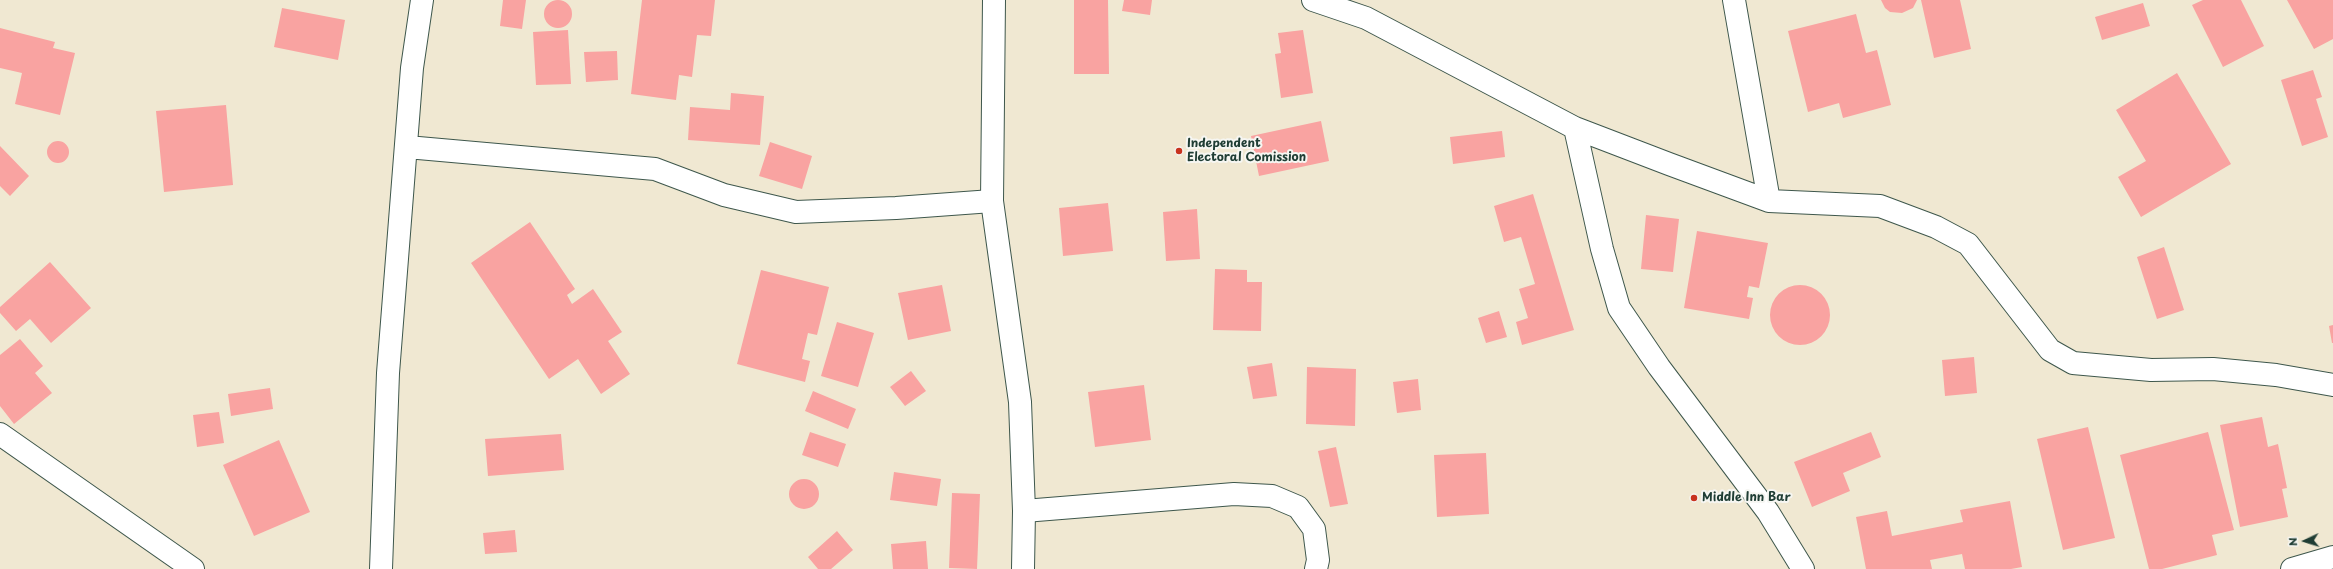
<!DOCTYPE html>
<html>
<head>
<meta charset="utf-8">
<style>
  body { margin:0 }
  #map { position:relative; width:2333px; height:569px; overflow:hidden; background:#f0e8d2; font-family:"Playpen Sans",sans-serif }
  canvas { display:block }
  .north { position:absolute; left:2285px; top:521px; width:40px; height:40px; -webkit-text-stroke:3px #f6f6f2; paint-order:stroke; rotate:266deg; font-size:11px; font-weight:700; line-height:16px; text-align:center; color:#1f3d34 }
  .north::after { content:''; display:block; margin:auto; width:14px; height:18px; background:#1f3d34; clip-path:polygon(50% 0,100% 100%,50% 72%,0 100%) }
</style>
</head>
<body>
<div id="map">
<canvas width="2333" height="569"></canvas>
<div class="north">N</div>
</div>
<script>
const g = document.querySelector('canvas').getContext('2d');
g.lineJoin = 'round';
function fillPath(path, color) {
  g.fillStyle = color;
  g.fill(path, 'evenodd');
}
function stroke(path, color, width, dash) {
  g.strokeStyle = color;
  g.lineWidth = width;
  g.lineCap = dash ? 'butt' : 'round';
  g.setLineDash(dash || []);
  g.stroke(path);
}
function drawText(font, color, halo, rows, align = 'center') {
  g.font = font + ' "Playpen Sans",sans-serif';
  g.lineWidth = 4;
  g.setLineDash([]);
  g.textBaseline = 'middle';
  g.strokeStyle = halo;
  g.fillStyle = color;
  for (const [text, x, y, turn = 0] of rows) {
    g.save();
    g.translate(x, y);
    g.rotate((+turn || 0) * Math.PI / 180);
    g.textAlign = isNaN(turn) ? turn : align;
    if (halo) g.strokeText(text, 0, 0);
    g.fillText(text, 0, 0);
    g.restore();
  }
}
fillPath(new Path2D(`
  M544 14a14 14 0 1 1 28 0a14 14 0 1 1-28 0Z
  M503,0h23l-4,29 -22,-3z
  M642,0h73l-4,36 -14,-1 -5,42 -13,-2 -3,25 -45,-6z
  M1074,0h34l1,74h-35z
  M1124,0h28l-2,15 -28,-4z
  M1881,0h36l-4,8 -11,5 -12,-1 -5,-4z
  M1921,0h39l11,49 -37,9z
  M2203,0h38l23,46 -41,21 -31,-62z
  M2287,0h46v39l-19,10z
  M2143,3l7,23 -48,14 -7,-23z
  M282,8l63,12 -7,40 -64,-13z
  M1856,14l10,39 11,-3 14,55 -48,13 -4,-15 -31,9 -20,-81z
  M0,28l55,14 -2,6 22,5 -15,62 -45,-11 7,-31 -22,-5z
  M568,30l3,54 -35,1 -3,-53z
  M1303,30l10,63 -32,5 -6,-44 6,-1 -3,-20z
  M617,51l1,29 -32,2 -2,-30z
  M2313,70l9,27 -6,2 12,38 -26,9 -21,-66z
  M2177,73l54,91 -90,53 -23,-40 28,-16 -30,-51z
  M731,93l33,3 -4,49 -72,-5 2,-33 40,3z
  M226,105l7,80 -69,7 -8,-81z
  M1321,121l8,40 -70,15 -8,-40z
  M1502,131l3,26 -52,7 -3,-27z
  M47 152a11 11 0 1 1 22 0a11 11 0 1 1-22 0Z
  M770,142l42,14 -10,33 -43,-13z
  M0,146l29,30 -19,20 -10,-10z
  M1533,194l41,136 -52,15 -6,-23 12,-4 -9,-29 16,-5 -14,-47 -17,5 -10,-36z
  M1108,203l5,48 -50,5 -4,-48z
  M1197,209l3,50 -34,2 -3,-49z
  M1646,215l33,4 -6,53 -32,-3z
  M530,222l45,67 -8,6 5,9 21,-15 29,43 -14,9 22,33 -29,20 -23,-35 -29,20 -78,-116z
  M1697,231l71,12 -9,45 -10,-2 -2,11 6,1 -4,21 -65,-11z
  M2164,247l20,63 -27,9 -20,-62z
  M50,262l41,46 -40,35 -21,-24 -14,12 -16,-18v-6z
  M1215,269l32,1v12h15l-1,49 -48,-1z
  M761,270l68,17 -12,48 -9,-2 -6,26 8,2 -5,21 -68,-18z
  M1770 315a30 30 0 1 1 60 0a30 30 0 1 1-60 0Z
  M942,285l9,46 -43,9 -10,-47z
  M1499,311l8,26 -21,6 -8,-25z
  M837,322l37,11 -16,54 -37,-11z
  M2333,325v18h-1l-3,-17z
  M20,339l23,27 -8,7 17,20 -38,31 -14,-18v-51z
  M1974,357l3,36 -32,3 -3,-36z
  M1272,363l5,33 -24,3 -6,-32z
  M1307,367l49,2 -1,57 -49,-2z
  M911,371l15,20 -21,15 -15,-19z
  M1418,379l3,31 -24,3 -4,-31z
  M1144,385l7,55 -56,7 -7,-55z
  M270,388l3,21 -42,7 -3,-22z
  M813,391l43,18 -8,20 -43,-18z
  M219,412l5,31 -27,4 -4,-32z
  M2262,417l6,30 10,-3 9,44 -5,1 6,28 -48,10 -20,-102z
  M2088,427l27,111 -52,12 -26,-111z
  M810,432l36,12 -8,23 -36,-12z
  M1871,432l10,25 -38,16 7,18 -38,16 -18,-45z
  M2208,432l26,98 -22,5 5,20 -55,14h-13l-29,-114z
  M561,434l3,36 -76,6 -3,-37z
  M279,440l31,72 -56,24 -31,-71z
  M1336,447l12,57 -18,3 -12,-56z
  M1486,453l3,61 -52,3 -3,-62z
  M894,472l47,7 -4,27 -47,-6z
  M789 494a15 15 0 1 1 30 0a15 15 0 1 1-30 0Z
  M952,493l28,1 -3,75 -28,-1z
  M2010,501l12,66 -11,2h-46l-3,-15 -32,6 2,9h-66l-10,-52 31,-6 5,25 71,-14 -3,-12z
  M515,530l2,22 -32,2 -2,-21z
  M837,531l16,19 -22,19h-13l-10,-12z
  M926,541l2,28h-35l-2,-25z`), '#f9a3a1');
const minor = new Path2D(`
  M1313,0l53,18 209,110 94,36 100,37 111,5 56,21 32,17 82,106 23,13 78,7 62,-1 63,6 57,10
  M1734,0l35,201
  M1575,128l27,121 17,59 40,59 109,145 35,57
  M407,147l248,22 69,26 72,17 100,-4 96,-7
  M0,434l193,135
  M1024,511l210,-17 38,2 26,11 16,22 4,31 -2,9
  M381,569l7,-196 24,-305 10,-68
  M2292,569l41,-12`);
const tertiary = new Path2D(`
  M994,0l-2,201 28,201 4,109 -1,58`);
stroke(minor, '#3e574c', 24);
stroke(tertiary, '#3e574c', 24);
stroke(minor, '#fff', 22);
stroke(tertiary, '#fff', 22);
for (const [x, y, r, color] of [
  [1179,151,4,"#c8321e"],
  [1694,498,4,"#c8321e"]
]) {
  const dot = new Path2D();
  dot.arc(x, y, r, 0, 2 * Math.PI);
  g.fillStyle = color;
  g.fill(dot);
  stroke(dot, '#f6f6f2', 1.5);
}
drawText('bold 12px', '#1f3d34', '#f6f6f2', [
  ["Independent",1187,144],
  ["Electoral Comission",1187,158],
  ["Middle Inn Bar",1702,498]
], 'left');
</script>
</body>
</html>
